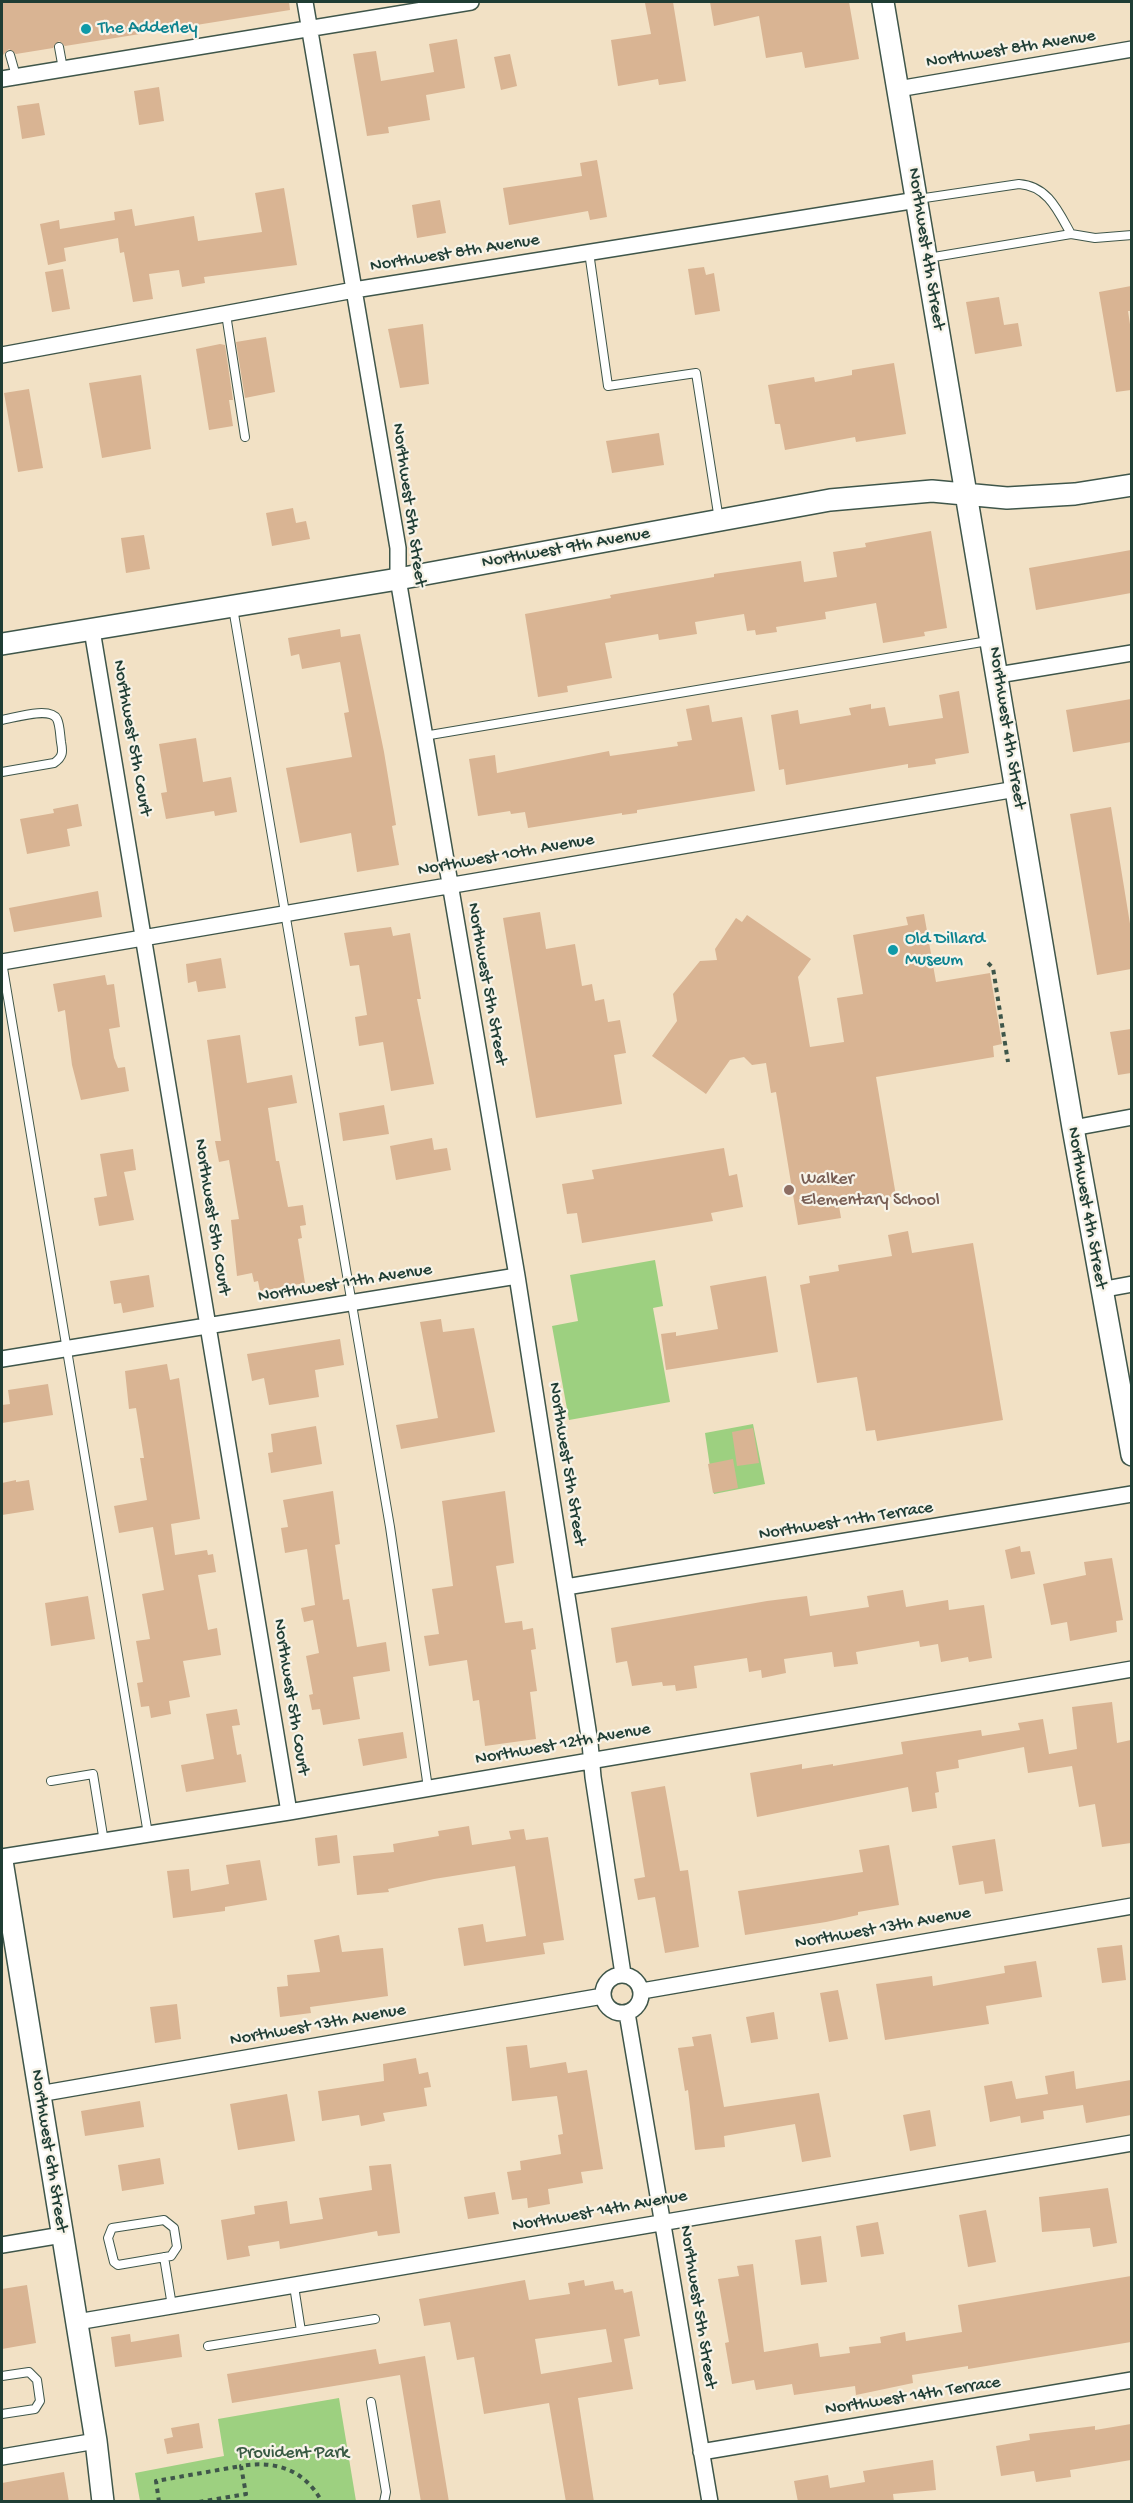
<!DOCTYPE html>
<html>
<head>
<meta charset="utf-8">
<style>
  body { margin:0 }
  #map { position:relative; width:1133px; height:2503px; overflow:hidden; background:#f2e1c5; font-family:"Gochi Hand",sans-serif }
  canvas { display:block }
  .frame { position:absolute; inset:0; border:3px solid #1f3d34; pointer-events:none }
</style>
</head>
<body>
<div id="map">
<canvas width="1133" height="2503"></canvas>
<div class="frame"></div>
</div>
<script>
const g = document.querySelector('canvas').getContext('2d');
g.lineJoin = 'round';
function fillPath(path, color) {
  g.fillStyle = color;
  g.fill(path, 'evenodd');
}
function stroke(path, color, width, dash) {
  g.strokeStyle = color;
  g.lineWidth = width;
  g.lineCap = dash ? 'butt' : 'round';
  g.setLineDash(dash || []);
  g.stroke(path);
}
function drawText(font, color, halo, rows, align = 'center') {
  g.font = font + ' "Gochi Hand",sans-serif';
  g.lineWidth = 4.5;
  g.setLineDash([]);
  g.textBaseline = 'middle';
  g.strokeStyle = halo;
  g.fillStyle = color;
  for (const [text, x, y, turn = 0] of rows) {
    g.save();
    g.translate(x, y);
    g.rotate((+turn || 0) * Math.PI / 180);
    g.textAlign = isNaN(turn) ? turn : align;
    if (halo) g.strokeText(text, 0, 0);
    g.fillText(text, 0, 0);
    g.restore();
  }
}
fillPath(new Path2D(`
  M655,1260l8,46 -10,2 17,94 -101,18 -17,-94 26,-5 -8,-46z
  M753,1424l12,60 -51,10 -9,-61z
  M339,2398l17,103h-216l-5,-28 89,-17 -6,-37z`), '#9dd080');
fillPath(new Path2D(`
  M2,2h287l1,8 -225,36 -6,-5 -6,7 -37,6 -7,-5 -7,7z
  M657,2h16l13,79 -27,4 -1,-6 -40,7 -7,-46 40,-6 -6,-31z
  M710,2h139l10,57 -54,9 -3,-16 -36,6 -7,-42 -45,10z
  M457,39l8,49 -39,7 4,25 -42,7 1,6 -22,3 -14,-82 23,-3 5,30 53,-9 -5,-28z
  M510,54l7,32 -16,4 -7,-33z
  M159,87l5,34 -25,4 -5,-34z
  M39,103l6,32 -23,4 -5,-33z
  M597,160l10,57 -17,3 -2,-9 -79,14 -6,-37 79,-12 -2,-13z
  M284,188l13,77 -93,12 1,6 -23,4 -3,-17 -30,4 4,25 -20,3 -9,-50 -4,1 -2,-15 -54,10 2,13 -18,4 -8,-41 19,-4 1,9 55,-9 -1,-8 18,-3 3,17 59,-10 4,25 64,-9 -7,-39z
  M440,200l6,33 -29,5 -5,-33z
  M704,267l2,8 8,-2 6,38 -25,4 -7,-46z
  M63,269l7,40 -18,3 -7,-40z
  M1131,286v25h-3l3,20v59l-15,2 -17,-100z
  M999,297l5,28 14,-2 4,23 -47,8 -9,-52z
  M423,324l6,60 -29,4 -12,-59z
  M266,337l9,55 -30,6 -9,-56z
  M220,344l5,1 8,55h-4l4,26 -24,4 -13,-81z
  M894,363l12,71 -50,8 -1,-5 -70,13 -5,-26h-5l-7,-39 46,-8 1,5 37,-7v-5z
  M141,375l10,74 -49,9 -13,-75z
  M29,389l14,79 -25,4 -14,-79z
  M659,433l5,32 -52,8 -6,-32z
  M293,508l3,15 10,-2 4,18 -38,7 -6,-33z
  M931,531l16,97 -23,4 1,4 -42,7 -7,-40 -51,9 1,7 -50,8 1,5 -21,3 -1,-5 -8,1 -3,-17 -49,8 2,12 -38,6 -1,-6 -53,9 7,35 -45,8 1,6 -30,5 -13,-83 86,-16 -1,-3 104,-18v-3l87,-13 3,21 33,-5 -4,-25 33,-5 -1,-4z
  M144,535l6,34 -24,4 -5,-35z
  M1131,550v43l-95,17 -7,-42z
  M340,629l1,8 19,-3 24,118 12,73 -4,1 7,39 -42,7 -6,-39 -51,10 -14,-75 66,-11 -8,-44 5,-1 -9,-50 -38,7 -3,-15 -8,2 -3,-18z
  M959,691l10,62 -34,6 1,5 -28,4v-4l-122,21 -2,-16 -5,1 -8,-55 27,-5 2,14 51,-9 -2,-7 22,-4v5l14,-2 4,19 54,-8 -4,-23z
  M1131,699v43l-58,10 -7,-42z
  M709,705l3,17 30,-5 13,74 -118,19v3l-15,2v-2l-94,15 -3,-16 -14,2 -1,-3 -32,5 -9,-57 26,-4 2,18 112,-22 1,5 68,-10 -1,-4 15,-2 -6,-31z
  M196,738l7,44 28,-5 6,35 -22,4 -1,-5 -48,8 -5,-26 6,-1 -8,-48z
  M78,804l4,22 -15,3 3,17 -43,8 -7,-35 34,-6 -1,-4z
  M1111,807l20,123v39l-34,6 -27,-161z
  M98,891l4,26 -88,15 -5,-24z
  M540,912l6,37 29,-5 7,42 10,-2 3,17 9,-2 4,23 12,-2 6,33 -12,2 8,49 -86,14 -33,-200z
  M924,914l12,68 54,-9 12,71 -9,2 1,11 -118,20 20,119 -57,10 2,12 -43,7 -22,-133 -5,1 -5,-30 -14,2 -8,-8 -14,3 -24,34 -54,-38 25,-35 -4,-27 27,-33 17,-1 -2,-11 21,-31 6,4 5,-7 64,44 -13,18 12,70 34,-5 -7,-44 26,-4 -10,-59 55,-10 -2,-8z
  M391,927l2,9 17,-3 11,66h-4l17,85 -43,7 -8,-49 -24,4 -4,-29 12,-2 -8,-50 -9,1 -6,-33z
  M221,958l5,30 -28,4 -2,-11 -8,2 -2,-19z
  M105,975l2,10 7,-1 6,43 -11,2 5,29 4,10 7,-1 4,24 -48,9 -9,-35 -7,-55 -7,2 -5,-28z
  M1131,1029v44l-13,2 -8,-43z
  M240,1035l7,48 45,-8 5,28 -29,5 8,53h3l9,46 15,-2 3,20 -6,1 2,12 -4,1 7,44 -45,8 -2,-10 -4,1 -2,-9 -15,3 -6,-56 8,-1 -10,-59 -10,2 -4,-21h6l-14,-101z
  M384,1105l5,29 -46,7 -4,-28z
  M432,1138l2,12 13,-2 4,22 -55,10 -6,-34z
  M724,1148l5,28 8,-2 6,33 -32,6 2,8 -131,22 -5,-30 -10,1 -5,-30 32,-5 -2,-9z
  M133,1149l3,21 -12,2 10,48 -35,6 -5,-28 13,-2 -7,-42z
  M908,1231l4,22 61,-10 30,177 -126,21 -2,-11 -9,1 -9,-54 -40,6 -17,-98 10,-2 -1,-7 30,-5 -1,-6 54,-9 -4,-21z
  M149,1275l5,32 -31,6 -2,-10 -7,1 -4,-23z
  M766,1276l12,76 -112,18 -5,-36 15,-2v4l42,-7 -8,-43z
  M441,1319l2,13 31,-4 21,104 -94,17 -5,-24 42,-7 -18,-96z
  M340,1339l4,26 -29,5 4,27 -50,8 -5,-27 -12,3 -5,-27z
  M167,1364l3,16 9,-2 21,141 -29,5 4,31 32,-5 1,5 5,-1 3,18 -18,3 10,55 9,-2 4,27 -38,6 7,36 -21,4 2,13 -20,4 -2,-12 -8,1 -4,-24 6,-1 -7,-41 14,-2 -8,-45 22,-4 -11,-63 -34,6 -5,-27 33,-6 -7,-42h4l-8,-50 -7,1 -4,-38z
  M48,1384l5,31 -51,8v-18l8,-1 -2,-14z
  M316,1426l6,38 -51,9 -3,-20 5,-1 -2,-18z
  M753,1428l6,35 -22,3 -5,-34z
  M733,1459l5,29 -25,5 -5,-29z
  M16,1480v2l13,-2 5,30 -32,5v-32z
  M333,1491l7,53 -5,1 8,55 6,-1 8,48 29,-5 4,29 -37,6 7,42 -37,6 -3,-16 -8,1 -3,-15 4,-1 -7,-38 13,-3 -6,-33 -9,2 -3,-14 14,-3 -8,-56 -22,4 -4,-25 7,-1 -5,-27z
  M505,1491l9,72 -18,3 9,57 17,-2 1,9 10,-2 3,21 -5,1 6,41 -7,1 6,47 -51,7 -6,-46 -6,1 -6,-41 -38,6 -5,-30 15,-2 -7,-45 21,-3 -11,-85z
  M1020,1546l1,6 9,-1 5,23 -24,5 -6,-29z
  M1112,1558l11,62 -7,1 1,11 -47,9 -3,-19 -16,3 -8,-41 43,-9 -2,-13z
  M903,1590l3,17 42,-7 1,10 35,-5 8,53 -23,4 -1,-5 -27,5 -3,-18 -18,3 -1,-6 -63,11 2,12 -24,3 -2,-15 -48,7 2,14 -24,5 -1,-8 -12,2 -2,-14 -53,8 3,22 -21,3 -1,-6 -12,1 -1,-4 -30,4 -5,-25 -11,2 -5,-35 156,-27 40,-5 3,20 59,-9 -2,-11z
  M88,1596l7,43 -44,7 -6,-43z
  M1112,1702l5,41 14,-3v103l-29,4 -7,-43 -16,3 -7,-41 -44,7 -4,-26 -66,13 1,8 -23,4 3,20 -4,1 2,15 -25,4 -4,-25 -151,30 -7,-44 52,-9v5l31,-5v2l70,-12 -2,-12 80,-12 1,6 38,-6 -2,-7 25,-4 6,35 28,-5 -5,-42z
  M237,1709l3,16 -8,1 5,29 4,-1 5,28 -60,10 -5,-27 33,-6 -8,-45z
  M403,1732l4,26 -44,8 -5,-27z
  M665,1786l15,85 8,-1 11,77 -34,6 -10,-56 -17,3 -4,-21 11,-2 -14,-85z
  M469,1826l3,19 39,-6 -2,-8 15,-2 2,11 22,-3 16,103 -21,3 2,11 -81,12 -6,-38 25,-4 3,18 40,-6 -11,-70 -81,13 -46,10 1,3 -32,3 -4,-39 41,-4 -1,-8 46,-8 -1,-5z
  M337,1835l3,28 -22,3 -3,-28z
  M995,1839l8,52 -18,3 -2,-13 -24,4 -7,-39z
  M889,1845l10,60 -41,7v3l-32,7 -81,13 -7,-44 125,-19 -4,-22z
  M260,1860l7,40 -42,7v4l-52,7 -6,-47 22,-2 2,22 38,-7 -3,-19z
  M339,1935l3,17 41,-4 5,48 -78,11 1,6 -31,4 -3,-30 11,-1 -1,-11 33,-3 -6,-32z
  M1122,1945l4,35 -24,3 -5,-35z
  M1036,1961l6,36 -56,9 3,18 -104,16 -9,-56 56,-8 1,10 72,-13 -1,-7z
  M838,1990l10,49 -19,3 -9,-49z
  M177,2004l4,35 -26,4 -5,-36z
  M774,2012l4,27 -27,4 -5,-26z
  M711,2034l13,73 95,-14 12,64 -29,5 -7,-38 -71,12 1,11 -30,3 -7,-60 -3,1 -7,-43 16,-2 -2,-9z
  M527,2045l3,23 36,-6 2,11 19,-3 16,99 -22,3 2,11 -35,6 2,15 -22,4 -1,-10 -15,2 -5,-28 14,-2 -1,-9 41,-7 -3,-19 5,-1 -6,-38 -45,5 -6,-54z
  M416,2058l3,16 9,-2 3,15 -7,1 3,18 -44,7 2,8 -24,5 -2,-11 -37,6 -4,-30 66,-10 -1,-17z
  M1074,2071l2,18 55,-9v35l-45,8 -3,-18 -40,6 1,8 -23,4 -1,-7 -30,6 -6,-36 28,-5 4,18 32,-5 -3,-18z
  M287,2094l8,47 -57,9 -8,-46z
  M140,2101l4,26 -59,9 -4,-25z
  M930,2110l6,36 -26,5 -7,-36z
  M160,2158l4,26 -42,7 -4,-26z
  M391,2164l9,69 -22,3 -1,-5 -97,18 -1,-8 -31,5 2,10 -23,4 -6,-40 34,-6 -1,-8 33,-5 3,23 33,-5 -4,-21 53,-8 -3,-24z
  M1108,2188l9,55 -24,4 -3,-19 -48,4 -3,-35z
  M495,2192l4,22 -31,5 -4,-22z
  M986,2210l10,52 -28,5 -9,-52z
  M878,2222l6,32 -23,3 -5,-31z
  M821,2236l6,46 -26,3 -6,-45z
  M753,2264l11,88 54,-9 2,14 30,-4 -1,-6 32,-4 -1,-6 25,-5 1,9 56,-9 -4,-27 173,-29v66l-163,27v-3l-56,9 1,8 -57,12 -1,-9 -61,9 -2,-11 -36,6 -2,-10 -22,4 -7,-41 4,-1 -11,-63 21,-3 -2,-10z
  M525,2280l4,20 41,-6 -2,-11 16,-3 1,6 28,-5 2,9 8,-1 1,4 8,-2 8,45 -16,3 9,50 -55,9 16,104h-28l-17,-99 -65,11 -10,-57 -17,3 -7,-38 -26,4 -5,-27zM606,2329l6,33 -71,12 -6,-35z
  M27,2285l9,58 -34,6v-60z
  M130,2334l1,8 48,-8 3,23 -67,10 -4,-30z
  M376,2349l3,15 46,-8 24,146h-28l-21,-127 -168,28 -5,-29z
  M199,2423l4,25 -36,6 -3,-15 9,-2 -2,-9z
  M1131,2424v36l-61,10 1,7 -35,5 -2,-11 -33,5 -5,-30 34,-6 -1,-6 66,-8v4z
  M933,2460l3,30 -43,4 1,8h-96l-4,-21 34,-6 2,13 35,-6 -2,-11z
  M64,2472l5,30h-67v-19z`), '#d9b493');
const lane = new Path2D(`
  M59,47l4,22
  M10,55l6,21
  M918,199l101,-15c29,2 39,27 52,50l24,4 37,-3
  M589,252l19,134 88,-13 23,147
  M928,258l143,-24
  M226,314l19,123
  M233,608l157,919 38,261
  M2,720c12,-2 48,-14 55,-1 3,6 3,16 4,23 2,10 2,15 -7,21l-52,9
  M424,736l564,-95
  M2,962l146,872
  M51,1781l42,-7 11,68
  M164,2220l10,8 3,19 -6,9 -53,9 -4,-3 -6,-24 4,-10z
  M164,2257l8,49
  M294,2286l7,45
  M208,2346l167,-27
  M2,2376l27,-4 8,8 3,21 -5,8 -33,5
  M371,2402l15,90 -2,10`);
const street = new Path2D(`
  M305,2l93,546v31l119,697 73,467 3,34 30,197
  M2,79l469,-77
  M898,89l234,-40
  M2,355l352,-65 563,-90
  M92,630l197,1182
  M998,675l134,-22
  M2,962l1014,-173
  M1073,1128l59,-11
  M1100,1290l32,-6
  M2,1359l515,-83
  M566,1587l566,-93
  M2,1857l287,-45 843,-143
  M603 1994a19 19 0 1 1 38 0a19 19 0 1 1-38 0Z
  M642,1991l490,-85
  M627,2013l83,489
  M39,2094l564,-98
  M2,2245l60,-10
  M77,2322l1055,-179
  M701,2452l431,-72
  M2,2457l94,-16`);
const secondary = new Path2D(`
  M883,2l190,1126 59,327
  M2,644l396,-65 432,-79 102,-9 75,7 68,-4 57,-9
  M2,1861l94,580 7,61`);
stroke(lane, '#3f564a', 10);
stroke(street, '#3f564a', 18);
stroke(secondary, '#3f564a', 24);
stroke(new Path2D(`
  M988,963l5,5 15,94
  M159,2502l-3,-21 85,-15
  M199,2502l47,-8 -5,-28c35,-6 64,4 81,36`), '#3f564a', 4, [4.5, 4.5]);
stroke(lane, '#fff', 8);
stroke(street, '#fff', 15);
stroke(secondary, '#fff', 21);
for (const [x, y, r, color] of [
  [86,29,6,"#0f9aa8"],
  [893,950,6,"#0f9aa8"],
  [789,1190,6,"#8d6e63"]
]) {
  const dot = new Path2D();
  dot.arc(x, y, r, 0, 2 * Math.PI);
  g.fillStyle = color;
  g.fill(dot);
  stroke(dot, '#f7f3e8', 2);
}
drawText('18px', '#0d838f', '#f7f3e8', [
  ["The Adderley",98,29],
  ["Old Dillard",905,940],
  ["Museum",905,961]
], 'left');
drawText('18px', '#1f3d34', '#f7f3e8', [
  ["Northwest 8th Avenue",1011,50,-9],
  ["Northwest 4th Street",925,249,81],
  ["Northwest 8th Avenue",455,254,-9],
  ["Northwest 5th Street",408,505,82],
  ["Northwest 9th Avenue",566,549,-10],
  ["Northwest 4th Street",1006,728,81],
  ["Northwest 5th Court",131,738,80],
  ["Northwest 10th Avenue",506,856,-10],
  ["Northwest 5th Street",486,984,80],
  ["Northwest 4th Street",1086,1208,80],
  ["Northwest 5th Court",211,1217,81],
  ["Northwest 11th Avenue",345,1284,-9],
  ["Northwest 5th Street",566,1464,81],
  ["Northwest 11th Terrace",846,1522,-9],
  ["Northwest 5th Court",290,1697,81],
  ["Northwest 12th Avenue",563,1745,-10],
  ["Northwest 13th Avenue",883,1929,-10],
  ["Northwest 13th Avenue",318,2026,-10],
  ["Northwest 6th Street",48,2151,81],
  ["Northwest 14th Avenue",600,2212,-10],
  ["Northwest 5th Street",697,2307,81],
  ["Northwest 14th Terrace",913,2397,-9]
]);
drawText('18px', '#785e54', '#f7f3e8', [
  ["Walker",801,1180],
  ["Elementary School",801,1201]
], 'left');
drawText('18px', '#385a43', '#f7f3e8', [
  ["Provident Park",293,2454]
]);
</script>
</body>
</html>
